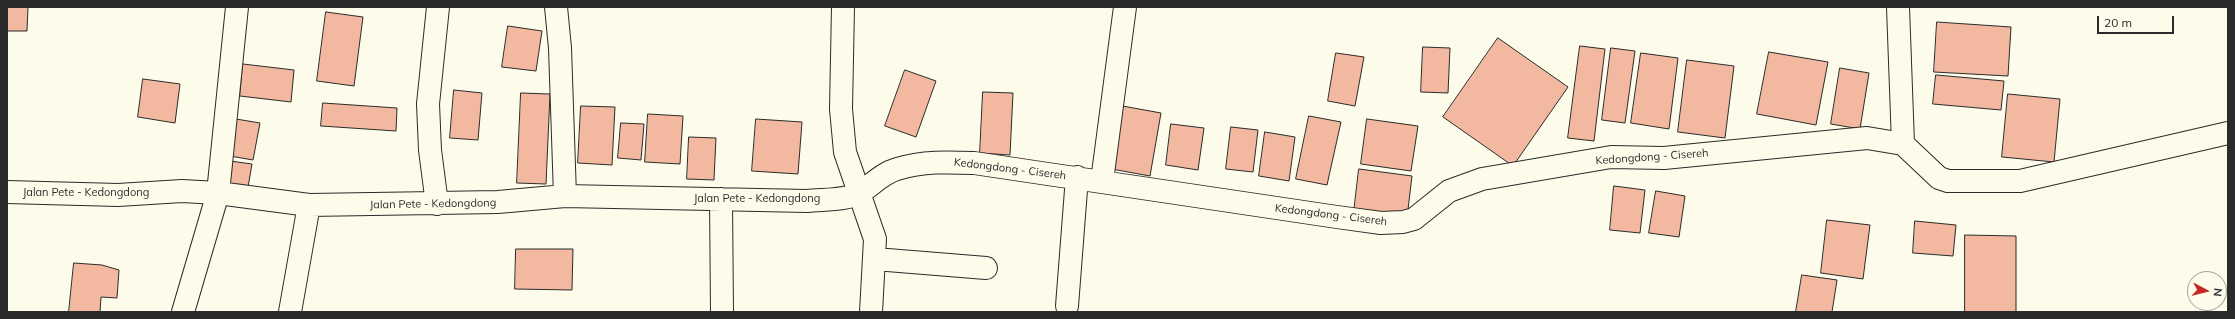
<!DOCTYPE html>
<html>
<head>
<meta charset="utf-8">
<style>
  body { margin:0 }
  #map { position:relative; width:2235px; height:319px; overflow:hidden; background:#fdfbea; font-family:Mulish,sans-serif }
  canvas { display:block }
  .frame { position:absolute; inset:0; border:8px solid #2b2b2b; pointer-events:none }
  .north { position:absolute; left:2187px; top:271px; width:40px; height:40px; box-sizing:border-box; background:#fdfbea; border:1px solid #a9a89e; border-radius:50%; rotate:97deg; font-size:11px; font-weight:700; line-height:16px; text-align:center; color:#2b2b2b }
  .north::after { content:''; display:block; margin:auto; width:14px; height:18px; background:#c62828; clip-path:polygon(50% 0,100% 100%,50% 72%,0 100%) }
  .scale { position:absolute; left:2097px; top:16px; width:77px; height:18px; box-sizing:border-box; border:2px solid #2b2b2b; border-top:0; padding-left:5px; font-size:12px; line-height:14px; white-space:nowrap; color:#2b2b2b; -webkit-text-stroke:3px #fdfbea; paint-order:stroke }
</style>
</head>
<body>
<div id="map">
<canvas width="2235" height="319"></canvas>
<div class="frame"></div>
<div class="north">N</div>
<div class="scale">20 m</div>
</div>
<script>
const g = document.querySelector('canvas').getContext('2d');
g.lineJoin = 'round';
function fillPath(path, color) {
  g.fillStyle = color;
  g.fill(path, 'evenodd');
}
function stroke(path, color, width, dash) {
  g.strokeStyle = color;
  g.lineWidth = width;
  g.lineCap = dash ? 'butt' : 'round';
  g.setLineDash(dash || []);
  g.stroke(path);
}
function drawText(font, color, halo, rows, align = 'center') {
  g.font = font + ' Mulish,sans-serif';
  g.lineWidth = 3;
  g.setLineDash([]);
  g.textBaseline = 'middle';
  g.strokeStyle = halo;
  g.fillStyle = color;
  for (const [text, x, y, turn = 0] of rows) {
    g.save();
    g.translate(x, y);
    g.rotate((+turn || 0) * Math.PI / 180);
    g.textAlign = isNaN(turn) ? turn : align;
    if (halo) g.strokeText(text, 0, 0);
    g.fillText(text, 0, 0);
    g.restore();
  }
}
const building = new Path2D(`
  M7,7h21l-1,24h-20z
  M326,12l37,5 -9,69 -37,-5z
  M1937,22l74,5 -3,49 -74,-4z
  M508,26l34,5 -6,40 -34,-4z
  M1498,38l70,49 -55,79 -70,-49z
  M1580,46l25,3 -11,92 -26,-3z
  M1423,47l27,1 -2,45 -27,-1z
  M1611,48l24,3 -10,72 -23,-3z
  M1769,52l59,10 -12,63 -59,-11z
  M1336,53l28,4 -9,49 -27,-5z
  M1641,53l37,5 -9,71 -38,-6z
  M1687,60l47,6 -9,72 -47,-6z
  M243,64l51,6 -3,32 -51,-6z
  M1840,68l29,5 -9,56 -29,-5z
  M905,70l31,11 -20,56 -31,-11z
  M1936,75l68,6 -3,29 -68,-6z
  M143,79l37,5 -5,39 -37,-6z
  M454,90l28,3 -4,47 -28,-2z
  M983,92l30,1 -3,62 -30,-2z
  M521,93l29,1 -4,90 -29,-1z
  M2008,94l52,5 -6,63 -52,-5z
  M323,103l74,5 -1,23 -75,-5z
  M1117,105l44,8 -11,63 -44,-8z
  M581,106l34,1 -3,58 -34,-2z
  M648,114l35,2 -3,48 -35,-2z
  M1309,116l32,6 -14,63 -31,-6z
  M236,119l24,4 -7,37 -23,-4z
  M756,119l46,3 -4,52 -46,-3z
  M1367,119l51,7 -7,45 -50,-7z
  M621,123l23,1 -3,36 -23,-2z
  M1171,124l33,4 -6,42 -32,-5z
  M1231,127l27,3 -5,42 -27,-3z
  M1265,132l30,5 -6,44 -30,-5z
  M689,137l27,1 -2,42 -27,-1z
  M230,161l22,3 -5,29 -21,-3z
  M1359,169l53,7 -5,42 -53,-6z
  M1614,186l31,4 -5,43 -30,-3z
  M1656,191l29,5 -6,41 -30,-4z
  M1827,220l43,5 -7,54 -42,-6z
  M1915,221l41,4 -3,31 -40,-3z
  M1965,235l51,1v76h-51z
  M516,249h57l-1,41 -57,-1z
  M74,263l28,2 17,5 -2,28 -16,-1 -1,15h-31z
  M1802,275l35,5 -5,32h-36z`);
fillPath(building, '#f2b8a0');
stroke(building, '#2b2b2b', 1);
const street = new Path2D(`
  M556,7l4,41 5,148
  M843,7l-2,102 4,43 30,87 -4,73
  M1903,144l36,34 9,3h72l208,-48
  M1102,181l23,-174
  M7,192l111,3 64,-4 36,2 91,12 189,-3 67,-6 242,5c16,-2 40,0 54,-9 12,-8 22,-19 36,-23 26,-8 51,-7 77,-6l363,54 44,6 22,-1 11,-3 35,-28 33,-12 129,-22 53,1 203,-20 36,6 -5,-137
  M721,199l1,113
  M437,204l-7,-54 -2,-46 10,-97
  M875,259l111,9
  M1067,306l10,-129
  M183,312l35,-119 19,-186
  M290,312l19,-107`);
stroke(street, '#2b2b2b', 24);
stroke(street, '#fdfbea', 22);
drawText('11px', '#2b2b2b', '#fdfbea', [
  ["Kedongdong - Cisereh",1652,157,-4],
  ["Kedongdong - Cisereh",1010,169,7],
  ["Jalan Pete - Kedongdong",86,193],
  ["Jalan Pete - Kedongdong",757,199],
  ["Jalan Pete - Kedongdong",433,204,-1],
  ["Kedongdong - Cisereh",1331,215,7]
]);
</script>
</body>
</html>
